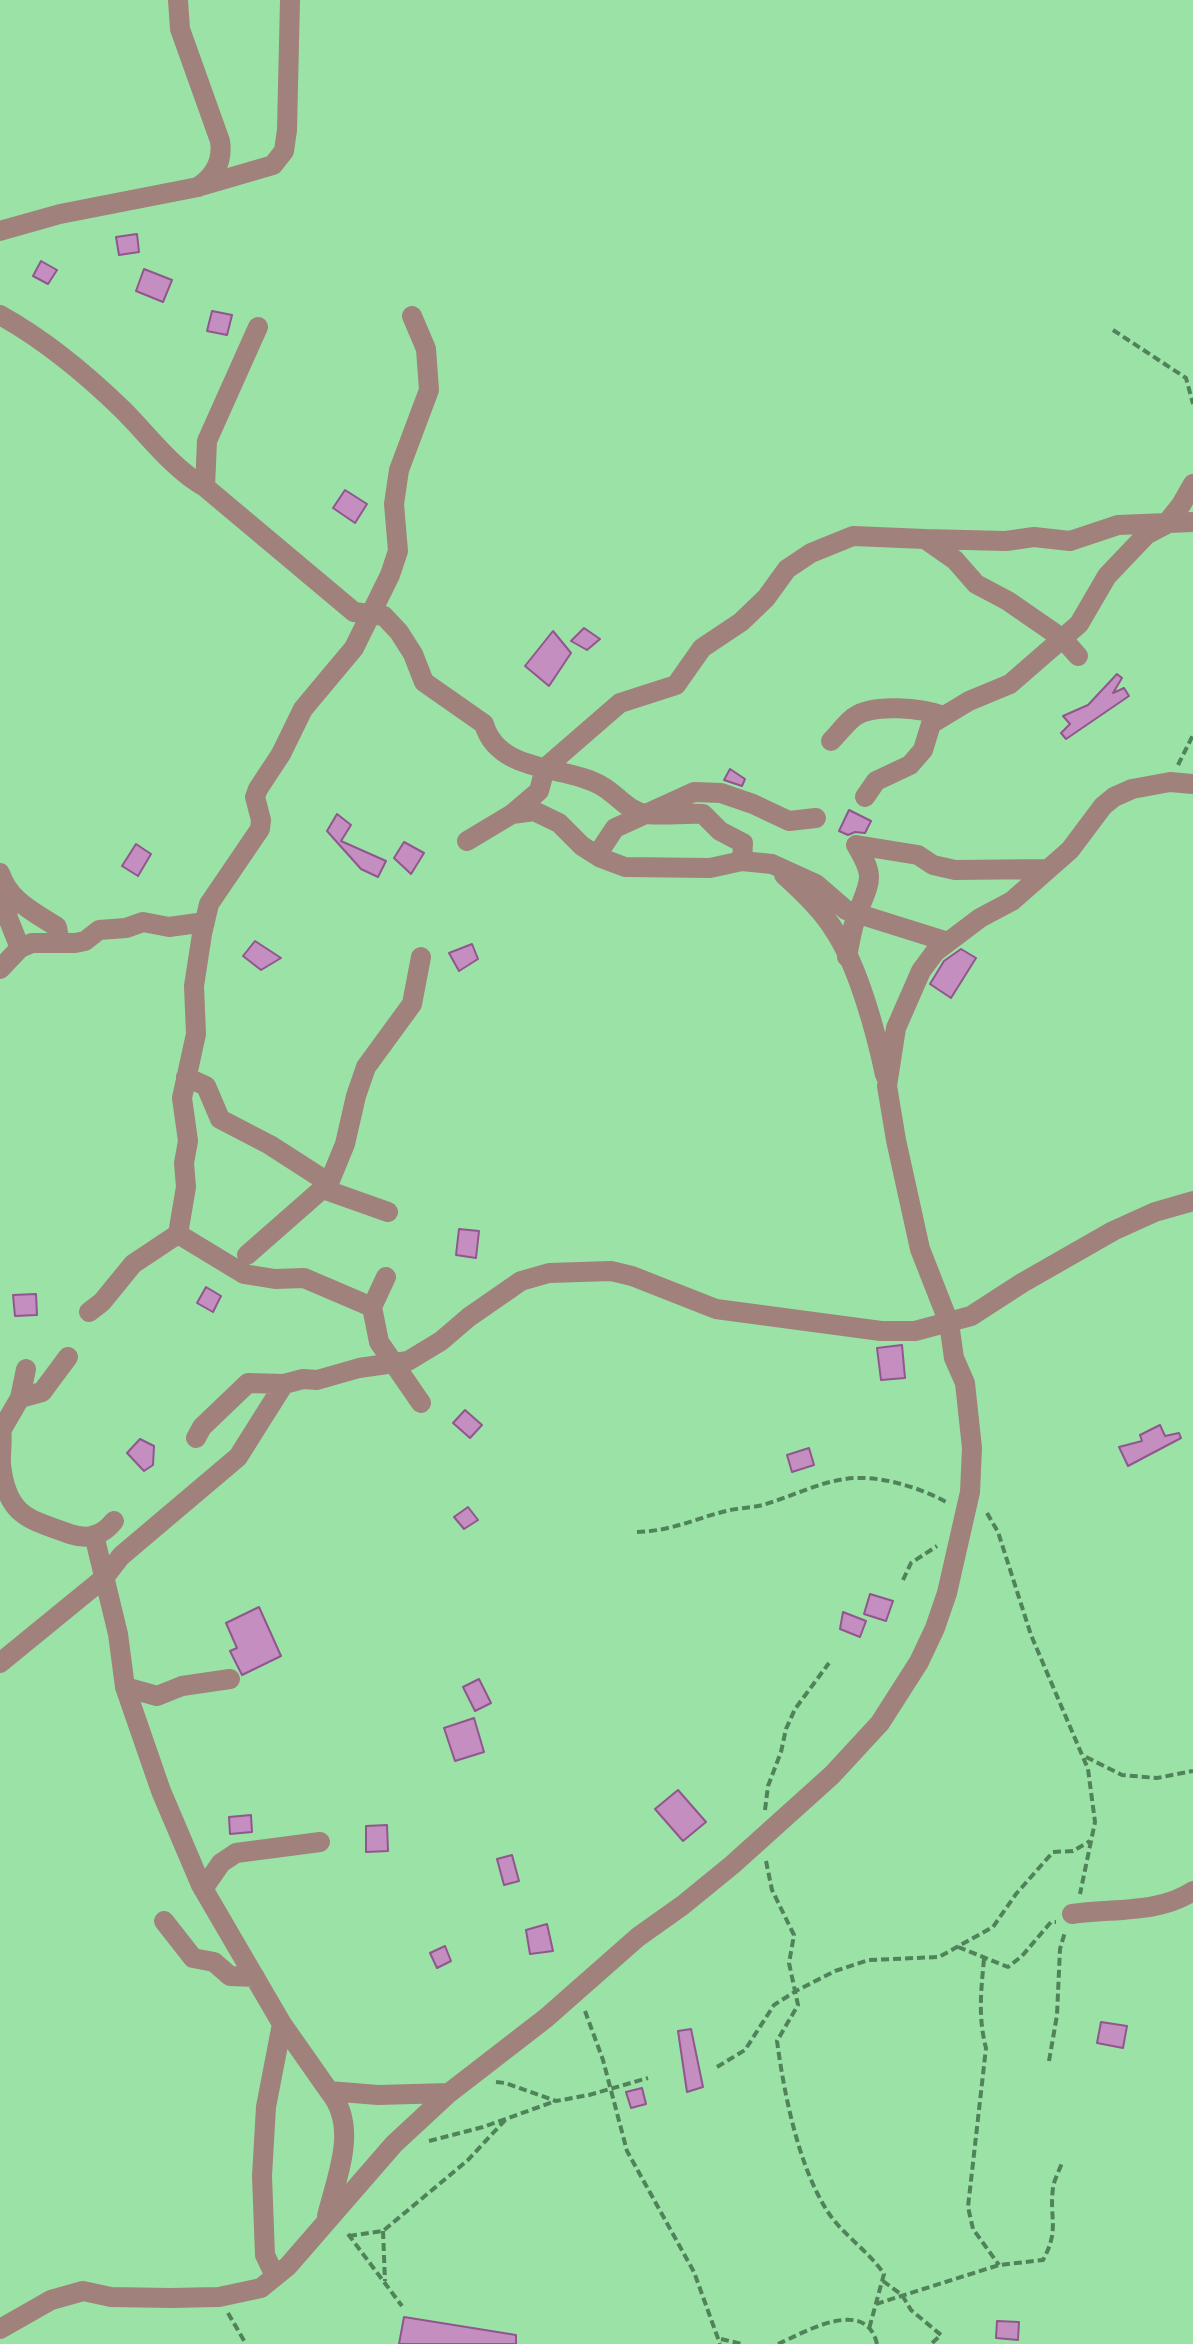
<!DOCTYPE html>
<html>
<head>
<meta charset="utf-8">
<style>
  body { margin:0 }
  canvas { display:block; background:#9ae2a6 }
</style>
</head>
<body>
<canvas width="1193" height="2344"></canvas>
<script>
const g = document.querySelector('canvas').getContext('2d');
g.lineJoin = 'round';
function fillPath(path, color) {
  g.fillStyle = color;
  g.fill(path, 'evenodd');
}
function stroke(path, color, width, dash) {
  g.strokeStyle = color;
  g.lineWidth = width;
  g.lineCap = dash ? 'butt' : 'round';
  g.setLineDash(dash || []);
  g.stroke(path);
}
const building = new Path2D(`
  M137,234l2,18 -20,3 -3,-18z
  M41,261l16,9 -9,14 -15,-8z
  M144,269l28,11 -9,22 -27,-11z
  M212,311l20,4 -5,20 -20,-4z
  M345,490l22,14 -12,19 -22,-15z
  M584,628l16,11 -13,11 -16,-9z
  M553,631l18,22 -22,33 -24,-20z
  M1117,674l5,4 -9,15 11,-5 5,8 -63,43 -5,-6 9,-9 -7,-8 25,-11z
  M730,769l15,10 -3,7 -18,-6z
  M849,810l22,11 -6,12 -10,-1 -7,3 -9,-4z
  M337,814l14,11 -10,16 45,20 -8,16 -17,-8 -34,-38z
  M404,842l20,11 -13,21 -17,-16z
  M136,844l15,10 -13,22 -16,-10z
  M255,941l26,17 -20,12 -18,-14z
  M472,944l6,15 -19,12 -10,-18z
  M961,949l15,9 -25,40 -21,-14 14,-23z
  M459,1229l20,2 -3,27 -20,-3z
  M206,1287l15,9 -8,16 -16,-9z
  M36,1294l1,21 -22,1 -2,-21z
  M902,1345l3,33 -24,2 -4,-32z
  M465,1410l17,15 -12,13 -17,-15z
  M1160,1425l5,11 14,-3 2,5 -53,28 -9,-19 23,-6 -2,-6z
  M140,1439l14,7 -1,19 -9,6 -17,-18z
  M809,1448l5,17 -22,7 -5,-17z
  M468,1507l10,13 -14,9 -10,-12z
  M870,1594l23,7 -7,20 -22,-7z
  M259,1607l22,49 -39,19 -12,-24 7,-3 -11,-25z
  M843,1612l23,9 -6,16 -20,-8z
  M479,1679l12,24 -16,8 -12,-24z
  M474,1718l10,34 -29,9 -11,-33z
  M678,1790l28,32 -23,19 -28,-32z
  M251,1815l1,17 -22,2 -1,-17z
  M387,1825l1,26 -22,1v-26z
  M512,1855l7,26 -15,4 -7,-26z
  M547,1924l6,27 -23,3 -4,-24z
  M445,1946l6,15 -14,7 -7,-15z
  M1101,2022l26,4 -4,22 -26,-5z
  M691,2029l12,58 -16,5 -9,-61z
  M642,2088l4,16 -15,4 -5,-16z
  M404,2317l112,18v9h-117z
  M997,2321l22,1 -1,18 -22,-2z`);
fillPath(building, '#c48fc0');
stroke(building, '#91568e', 2);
stroke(new Path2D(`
  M1113,330l73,48 7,26
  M1178,765l15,-30
  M987,1513l11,19 33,103 57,134 7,53 -15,72
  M637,1532c35,-1 57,-13 89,-21 12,-3 25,-3 37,-6 27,-8 54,-22 82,-26 32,-5 74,8 101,23
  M903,1580l8,-17 26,-17
  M1086,1757l36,18 35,3 36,-7
  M765,1810l3,-24 13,-34 5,-23 9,-20 34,-46
  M766,1861l6,29 22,45 -5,28 9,42 -21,36c7,52 21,123 49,168 15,25 42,41 58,65l-15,55
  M958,1947l50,20 14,-11 29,-34h5
  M984,1959c-3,31 -6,59 2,89l-18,159 5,22 26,36
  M585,2011l18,49 24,91 67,121 26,72
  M1049,2061l8,-46 3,-66 5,-17
  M717,2067l28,-17 29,-45 22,-14 39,-20 34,-11 70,-3 54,-30 23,-33 37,-42 20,-1 17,-10
  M496,2082l9,1 51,18 33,-6 59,-17
  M429,2141l54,-14 70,-25
  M383,2231l2,50
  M348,2234l54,72
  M349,2236l34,-5 85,-71 39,-42
  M883,2281l19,14 9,15 30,25 -10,9
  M876,2304l123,-39 44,-5c17,-31 6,-41 10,-72 1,-8 6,-17 9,-25
  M228,2313l18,31
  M721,2339l21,5
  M778,2344c27,-12 88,-48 99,0`), '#50835a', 4, [8, 4]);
stroke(new Path2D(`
  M201,186l72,-21 11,-14 3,-21 3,-130
  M0,231l60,-17 138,-27c17,-11 25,-26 22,-46l-40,-112 -2,-29
  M0,315c45,25 86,59 123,95 26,26 50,59 82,77l149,125 30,4 15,16 14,22 11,28 60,42c15,52 86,40 121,64 14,9 24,24 42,26 18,2 37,-1 56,0l17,17 23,12 -1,18
  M205,487l2,-46 51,-114
  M925,539l81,2 28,-4 36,4 48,-16 75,-3
  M831,741c7,-7 14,-17 23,-24 19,-14 68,-9 90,-1
  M865,797l11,-16 34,-16 13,-15 8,-26 38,-23 41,-17 69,-60 28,-48 39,-41 19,-10 16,-20 12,-21
  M512,814l27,-23 6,-23 75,-65 56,-18 26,-37 39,-26 25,-24 21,-29 24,-16 42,-17 72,3 30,21 21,24 32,17 55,38 15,17
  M467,841l45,-27 22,-3 25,12 23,23 19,12 24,9 85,1 32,-7 30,3 44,20 30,26 102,32
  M856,845l62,10 15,10 22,5 92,-1
  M597,855l18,-27 79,-36 27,1 32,11 36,17 27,-3
  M0,873c9,28 34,39 57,54l3,16
  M784,875c18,16 38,35 50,55 24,36 42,102 51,145
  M4,886l4,32 12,30
  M847,957c3,-15 5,-31 11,-45 13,-33 17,-35 -2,-67
  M0,969l20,-21 12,-5h43l10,-2 14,-11 27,-2 17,-6 26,5 36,-5
  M186,1077l20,9 14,33 50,26 59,38
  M323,1189l65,23
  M178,1234l8,-47 -2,-24 4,-22 -6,-43 14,-64 -2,-48 8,-52 7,-30 51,-75 1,-9 -6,-23 3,-8 23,-35 22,-45 51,-61 36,-73 8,-24 -4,-47 5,-34 30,-80 -3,-41 -14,-33
  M247,1255l82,-72 16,-39 11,-48 10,-29 46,-63 9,-47
  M372,1307l14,-30
  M89,1312l13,-10 31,-38 45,-30 66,40 31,5 29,-1 68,29 7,35 42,61
  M20,1398l22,-6 26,-35
  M0,1422c4,14 0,29 1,43 6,51 27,54 69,69 18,6 32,2 44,-13
  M2,1429l18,-31 6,-29
  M196,1438l6,-11 46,-44 36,1
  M94,1535l24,99 7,53 36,104 40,94 81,139 47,67 49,4 71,-2
  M0,1663l104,-85 17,-22 117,-99 46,-73 19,-5 14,1 42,-12 49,-7 33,-20 28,-24 52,-36 28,-8 62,-2 21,5 84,33 165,22h34l56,-15 51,-33 91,-52 42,-19 38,-11
  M125,1687l32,9 25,-10 48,-7
  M203,1889l18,-26 15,-10 84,-11
  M1072,1914c40,-6 86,0 121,-23
  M164,1921l29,37 21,4 16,14 25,1
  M327,2216c10,-41 32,-89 2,-125
  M275,2276l-10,-21 -3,-79 4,-69 16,-83
  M0,2329l51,-29 32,-9 28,6 59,1 49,-1 42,-9 27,-22 106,-122 55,-51 97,-75 92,-81 45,-32 49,-40 100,-90 48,-52 39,-61 16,-34 12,-35 23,-101 2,-44 -7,-65 -11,-25 -5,-35 -29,-74 -24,-109 -9,-54 9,-58 25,-57 14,-19 45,-34 32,-17 58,-51 33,-44 11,-9 18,-8 38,-7 23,2`), '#a1817c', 20);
</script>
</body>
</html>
